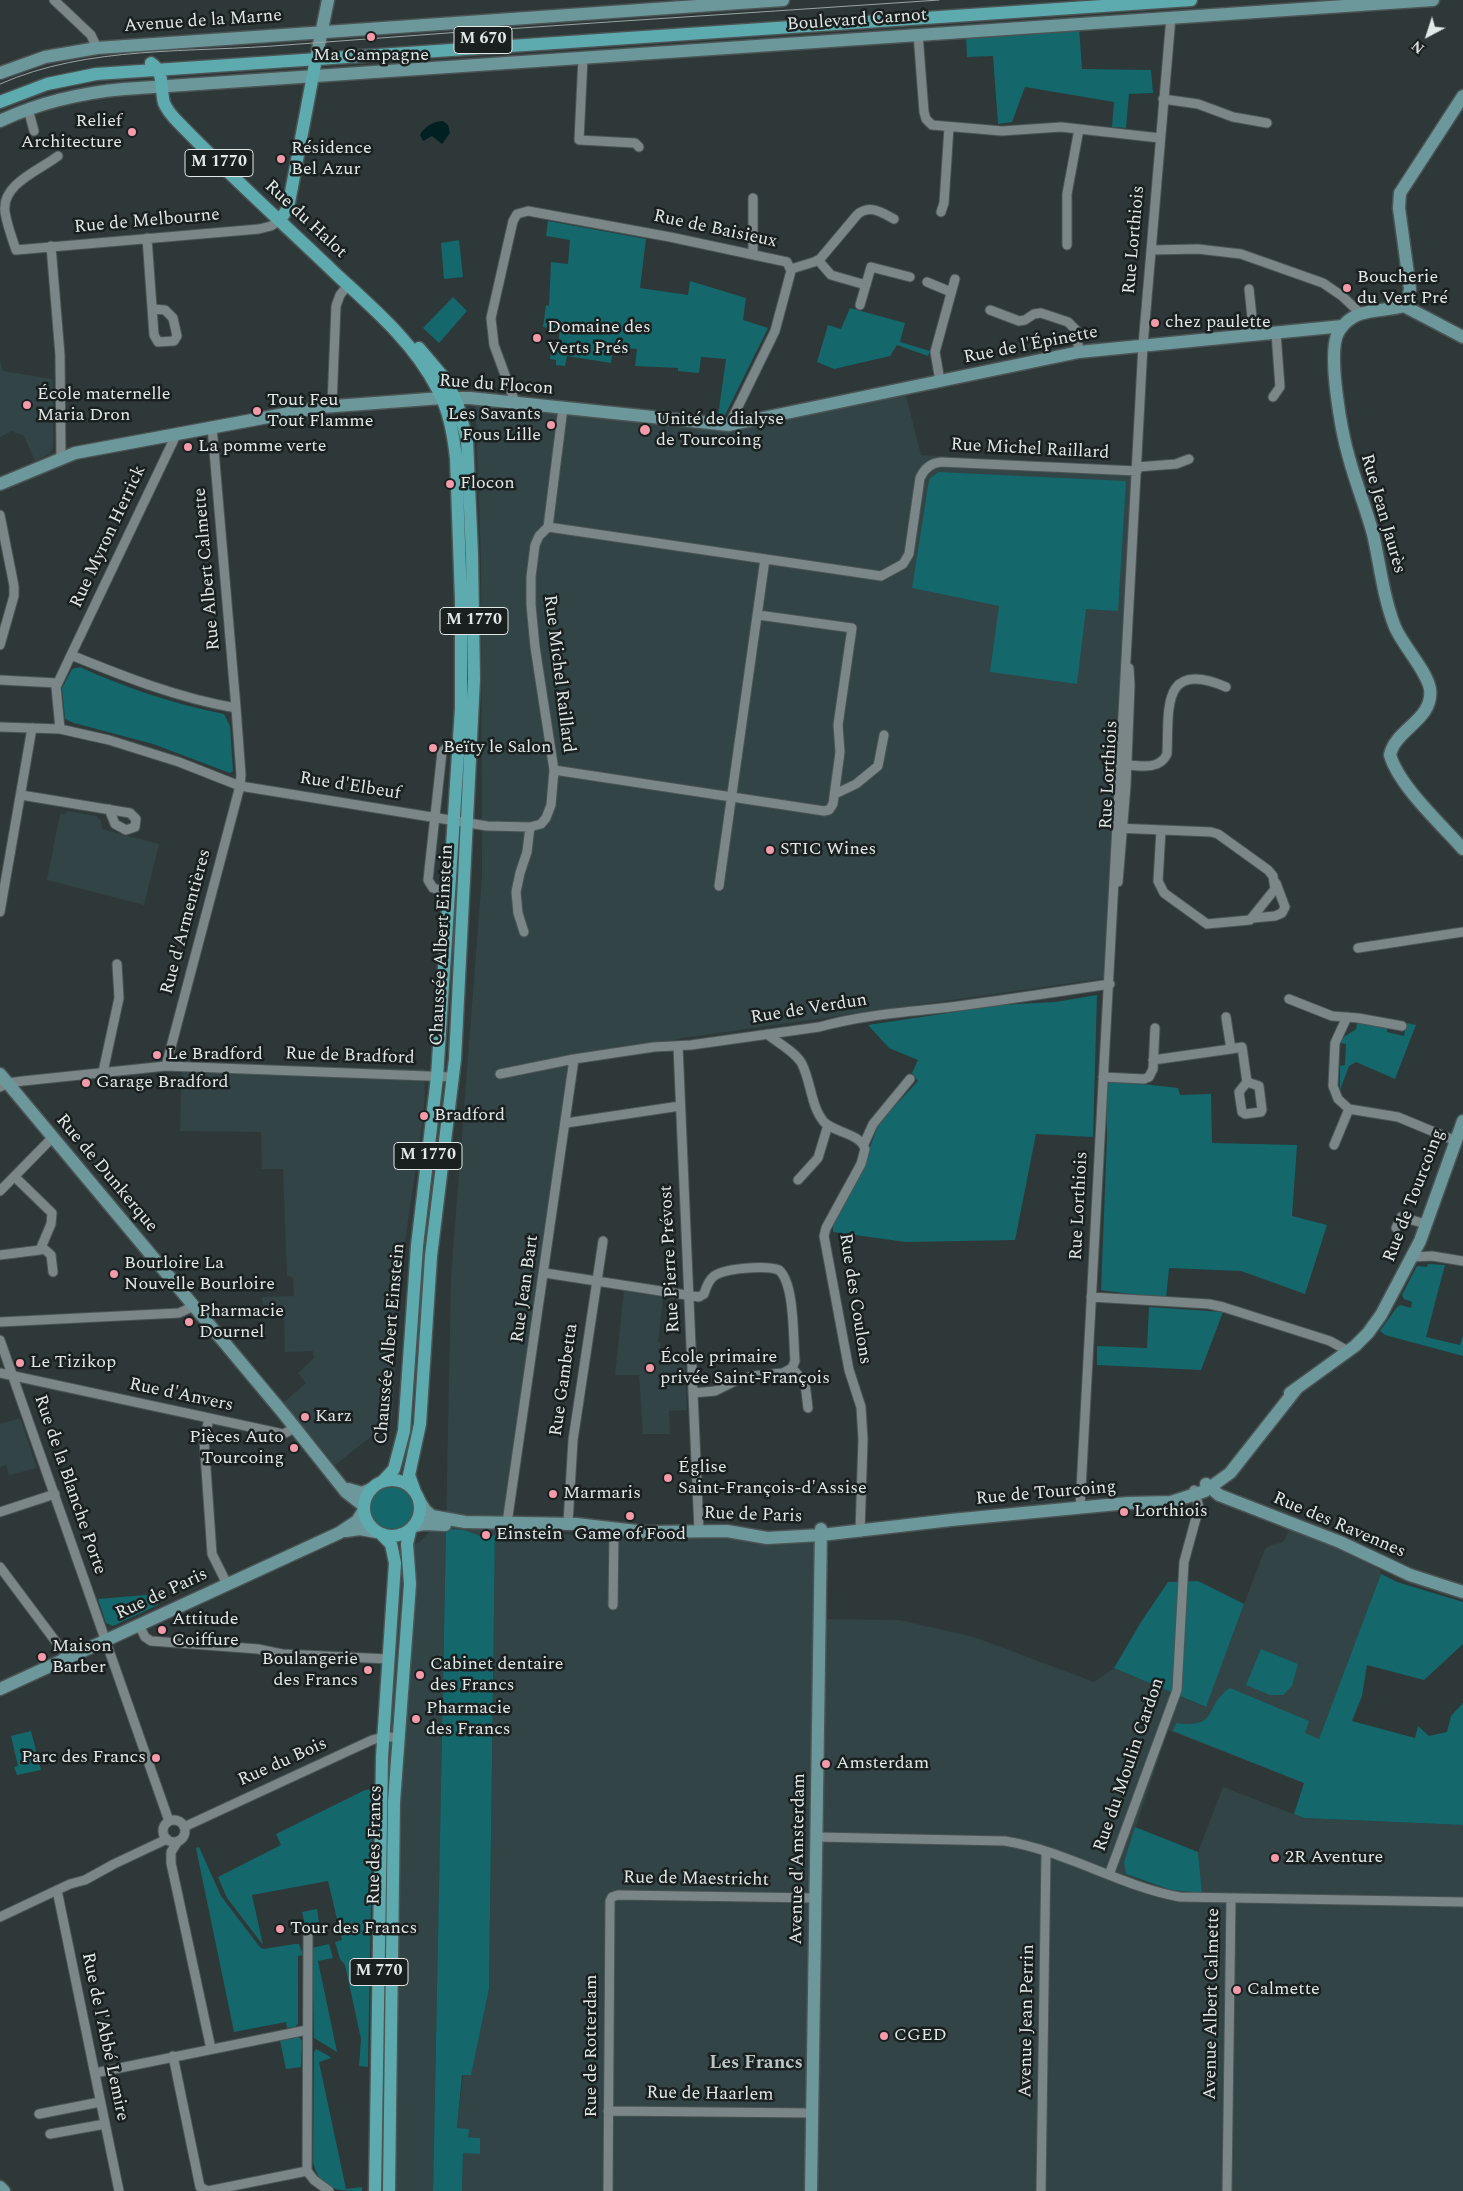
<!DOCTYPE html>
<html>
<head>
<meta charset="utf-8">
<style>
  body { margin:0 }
  #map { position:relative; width:1463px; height:2191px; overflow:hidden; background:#2e3839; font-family:Spectral,serif }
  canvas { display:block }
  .north { position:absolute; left:1403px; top:10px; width:50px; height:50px; -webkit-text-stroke:4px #1a1f1f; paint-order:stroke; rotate:220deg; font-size:14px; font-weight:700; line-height:20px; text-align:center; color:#e1e8e8 }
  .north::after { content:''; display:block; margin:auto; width:18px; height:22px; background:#e1e8e8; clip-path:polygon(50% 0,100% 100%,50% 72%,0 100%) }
</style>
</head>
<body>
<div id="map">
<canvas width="1463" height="2191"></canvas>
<div class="north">N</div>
</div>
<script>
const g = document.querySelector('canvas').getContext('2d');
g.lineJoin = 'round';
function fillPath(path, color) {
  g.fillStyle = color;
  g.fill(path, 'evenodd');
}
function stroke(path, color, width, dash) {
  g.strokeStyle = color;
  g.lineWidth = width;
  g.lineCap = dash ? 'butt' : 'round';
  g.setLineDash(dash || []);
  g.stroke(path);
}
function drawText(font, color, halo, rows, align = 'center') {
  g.font = font + ' Spectral,serif';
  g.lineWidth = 5;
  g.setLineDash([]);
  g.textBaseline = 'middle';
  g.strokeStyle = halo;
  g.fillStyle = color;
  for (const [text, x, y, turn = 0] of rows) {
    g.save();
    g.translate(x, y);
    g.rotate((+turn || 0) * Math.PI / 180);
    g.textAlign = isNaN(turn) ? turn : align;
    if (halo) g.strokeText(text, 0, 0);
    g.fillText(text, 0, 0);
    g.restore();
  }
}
fillPath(new Path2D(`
  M0,360l3,11 50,8v66l-2,8 -16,8 -11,-25 -12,-5 -12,6z
  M475,392l258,28 173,-24 15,59 219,14 -26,508 -431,61 -113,25 -60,470 313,8 2,78 74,1 75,17 120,45 20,-14 91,39 60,-158 6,-4 10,-2 4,-3 4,-11 51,19 40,22 1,4 -77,209 -136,-53 -44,133 2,11 20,8 25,8 31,3 -4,-41 25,-65 81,31 159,7v366h-1001l1,-38 17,-15 -12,-1 -11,-9 6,-54h8l18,-85 6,-453 -11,1 -22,-7 -16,-1 -13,662h-64l6,-411 17,-225 7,-6 21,-7 11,-12 15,-1 5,-252 31,-401 -1,-317z
  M68,811l28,5 5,5 1,8 57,15 -15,61 -97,-25 13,-66h5z
  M182,1062l66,3 176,4 1,23 -2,27 -23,156 -8,145 -57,45 -52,-62 23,-20 -8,-10 16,-15 -1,-7 -28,1 -1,-35 -21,-13 -1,-7 32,-1 -1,-18 -6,-3 -4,-106h-21l-1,-37 -81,-1z
  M624,1291l39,6 -5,45 2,1 2,18h23l2,49 -18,1 1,23h-27l-4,-59h-24z
  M20,1418l17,50 -28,7 -3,-10 -6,2v-43z`), '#324445');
fillPath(new Path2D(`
  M1079,28l3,41 69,1 2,23 -24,1 -3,34 -14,-1 2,-25 -89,-15 -13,35 -14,2 -5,-68 -26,1 -1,-20z
  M548,221l98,18 -6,49 48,7 2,-14 56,17 -3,22 25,8 -43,87 -7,1 8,-57 -25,-2 -2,16 -21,-2v-3l-43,-2 2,-17 -24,-2 -2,16 -44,-7 -2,10 -9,-1v-5l-6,-1 1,-8 6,1 3,-23 -17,-2 3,-22 3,1 2,-44 17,2 2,-24 -24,-4z
  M459,240l4,37 -19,2 -3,-36z
  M453,297l14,14 -28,32 -16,-15z
  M850,308l55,15 -5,19 30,9 -2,5 -31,-11 -7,11 -56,13 -17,-7 11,-37 13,4z
  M939,472l187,9 -8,130 -32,-2 -9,75 -87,-12 9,-66 -87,-18 16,-102 2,-8z
  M80,667c46,21 94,37 144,47l6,12 3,45 -3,2 -77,-29 -79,-21 -9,-4 -3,-31 10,-19z
  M1097,995l-4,142 -57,-3 -21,106 -109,2 -73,-10v-8l37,-77 9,-24 39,-42 -6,-8 6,-13 -29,-12 -21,-23 93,-14 19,-5 75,-4z
  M1362,1021l25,5v6l17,4 2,-13 10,2 -21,54 -39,-17 -7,4 -9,24v-24l5,-1 1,-21 -6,-1c3,-8 10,-9 16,-14l1,-6z
  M1106,1080l72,8 2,7 31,-1 1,49 85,2 -5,71 35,9 -22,69 -64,-23 -72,-3 -3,31 -65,-9 6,-153z
  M1428,1264l17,1 -19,72 34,8 3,-9v20l-78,-21 -5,-4 17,-24 4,-2 10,3 1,-6 -8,-3 -2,-4 15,-29 10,1z
  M1149,1307l74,5 -22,58 -104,-5v-19l50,2z
  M370 1509a22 22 0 1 1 44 0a22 22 0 1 1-44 0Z
  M446,1529c5,0 11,0 17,1 11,2 21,11 32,5l-6,454 -18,86h-9l-5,53 12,1 -1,8 12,1v16l-17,-1 -1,38h-29z
  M1381,1574l16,8 66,20v42l-39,36 -57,-15 -5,31 -10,25 63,17 3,-12 11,10 18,-4 4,-16 12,-13v122l-159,-7 -10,-4 10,-31 -131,-52 3,-8c44,6 27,-17 54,-35l79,33 -4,12 14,6z
  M1198,1581l46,23 -38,103 -92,-39 27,-46 27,-40z
  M157,1594l1,11 -45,21 -7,-3 -8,-24z
  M1261,1649l37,15 -6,22 -9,9h-13l-24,-10z
  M31,1731l10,39 -24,5 -3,-8 4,-1 -7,-30z
  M373,1789l-5,278 -9,-1 2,-27 -16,-74 -5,-6 -5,-17 7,-2 -14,-59 -76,14 11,50 -36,-47 -9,-21 63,-32 -5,-11 89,-44z
  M1135,1827l63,25 4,41 -31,-3 -45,-16 -2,-12z
  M199,1847l22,49 38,50 4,3 32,-5h4l4,11 -5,1v68l-3,3 -8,1 -1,-6 -52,10 -38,-184z
  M317,1909l2,13 -14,3 -3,-13z
  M329,1944l4,14 -15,3 19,91 -23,-14 -2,-90z
  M299,2037l3,4 -1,26 -15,2 -6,-28z
  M316,2049l13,7 2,2 -12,4 27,127 16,-2v4c-24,0 -42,0 -49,-29l1,-110z`), '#14676b');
fillPath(new Path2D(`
  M443,121l5,4 2,8 -8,11 -10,-8 -9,5 -3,-6c4,-8 14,-14 23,-14z`), '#002022');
const street = new Path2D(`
  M54,0l37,35 6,13
  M918,34l6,78 2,7 6,6 70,6 59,-4 99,11
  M583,58l-4,82 56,3 4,4
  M1163,99l35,5 35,13 34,6
  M28,109l6,22
  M58,156c-18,14 -57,28 -53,56 2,13 7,26 11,38l243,-21 12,-3 9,-6
  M941,212l3,-9 5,-76
  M147,238l7,97 4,7 16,-1 3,-5 -4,-18 -8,-8 -12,-1
  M1067,245v-51l12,-65
  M51,246l9,109 1,103
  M1151,250l47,-1 43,5 82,29 19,13 18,17
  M753,254v-56
  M818,260l13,15 35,10
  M791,269l23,-7 6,-3 37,-44c12,-11 24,-3 37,4
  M927,282l24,10
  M1249,289l5,47
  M860,305l11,-38 39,10
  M990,310l29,11 6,-1 9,-6 7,-1 27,9 8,8 3,22
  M940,381l-5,-29 20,-73
  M1273,397l7,-10 -4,-54
  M515,402l-21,-57 -3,-27 22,-97 4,-7 11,-3 142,26 117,25 4,9 -16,60 -46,94
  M332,405l4,-99 4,-11 8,-10
  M563,408l-15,119 -9,9 -4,9 -4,32v28l4,42 19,123 270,41 5,-1 4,-6 7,-52 -2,-27 14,-97 -94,-13
  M212,427l24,281
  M1137,467l39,-3 13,-5
  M0,515l14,71v10l-14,49
  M548,527l333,49 22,-12 6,-10 11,-76c4,-9 10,-15 21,-16l196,9
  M71,655l106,-222
  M0,680l57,3
  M0,727l60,2 49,11 70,22 61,24 247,40 43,1 11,-3 5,-6 5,-13 3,-35
  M60,729l-4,-42 15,-32c54,22 107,43 165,53l5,67 -1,11 -74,280
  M1121,764c15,1 38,8 46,-10 2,-45 -6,-95 59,-67
  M835,794l21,-10 22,-18 6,-31
  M21,795l109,18 6,6 -1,8 -9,3 -11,-6 -6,-15
  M1116,828l95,4 7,2 50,36 5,6 2,13 -25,31 -43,4 -43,-31 -6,-12 3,-51
  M1118,882l8,-96 4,-100 -1,-18
  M719,886l46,-327
  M450,893l-17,-5 -5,-8 14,-128 7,-6h10
  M0,912l32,-184
  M1253,918l22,-2 7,-3 3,-6 -9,-24
  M524,932l-6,-19 -2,-21 4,-19 7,-21 3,-25
  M1358,948l105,-16
  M1289,999l43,17 26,2 44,8
  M767,1034c11,9 29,18 35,30 9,18 9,43 22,58 11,11 36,11 41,27l-4,15 -35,64 -2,8 25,134 12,37 2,32 -3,93
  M678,1046l21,485
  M1231,1049l11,-2 5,35 -8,10 3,20 3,2 16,-2 1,-2 -3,-24 -12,-4
  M1153,1060l78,-11 -5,-32
  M103,1072l16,-74 -2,-34
  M500,1074l74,-15 80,-12 37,-2 128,-18c43,-12 87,-15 132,-20 53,-7 106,-15 159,-23
  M1103,1077l41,2 5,-2 4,-8 2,-41
  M0,1087l8,-4 15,-2 143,-15 287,11
  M1349,1109l49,8 58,24
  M566,1123l114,-17
  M864,1144l9,-20 37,-45
  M1334,1145l15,-36 -11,-10 -5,-13 2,-43 12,-26
  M798,1180l20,-22 10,-33
  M0,1191l53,-54
  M1396,1228l5,-11 25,7
  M42,1247l9,8 2,17
  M0,1255l40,-5 11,-26 1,-11 -37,-36
  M1413,1257l19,-1 31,5
  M545,1273l154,24 5,-3c2,-6 4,-13 9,-17 10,-9 53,-12 66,-7 16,14 14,69 16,91l-3,7 -9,5 -31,3 -17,5 -20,10 -22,2
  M1091,1297l118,7 14,3 107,34 18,10
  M0,1322l179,-9 15,-7
  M0,1340l169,481
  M792,1368l13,15 3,25
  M0,1373l274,59 9,2 12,-6
  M209,1419l-5,21 8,114 15,30
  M1080,1508l63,-1163 28,-328
  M0,1512l55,-18
  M507,1523l67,-464
  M568,1523l5,-83 30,-199
  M0,1567l68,91
  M613,1605l1,-76
  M139,1625l6,12 6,4 107,8 24,5 107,5
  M163 1831a11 11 0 1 1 22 0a11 11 0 1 1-22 0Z
  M184,1827l188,-87 11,-3h15
  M817,1837l188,4c61,10 115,45 175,56l283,5
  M178,1841l-7,11v11l40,186
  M1109,1875l68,-185 7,-128 15,-55 -5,-17
  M57,1890l62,301
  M0,1917l70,-33 15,-4 29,-16 53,-25
  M308,1936l-1,235 7,9 15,11
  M173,2056l27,131 8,4 99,-20
  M95,2073l212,-43
  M608,2111l204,2
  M39,2114l61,-12
  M50,2134l55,-10
  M608,2191l2,-290 2,-4 6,-2 198,3
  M1041,2191l5,-339
  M1227,2191l4,-293`);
const secondary = new Path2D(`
  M316,59l12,-59
  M0,73l45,-16 52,-9 686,-48
  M0,121c40,-19 80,-28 124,-32l1309,-89
  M1404,306c-24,7 -49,0 -65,25 -13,20 3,103 10,127 7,26 17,50 24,76 7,30 10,63 22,93 8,19 32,44 35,62 4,31 -35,40 -40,66 9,31 51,69 73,94
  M1404,306l4,-6 2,-11 -11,-81 1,-15 63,-97
  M1404,306l59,31
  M0,484l75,-31 247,-46 120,-9h28l259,27 350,-73 264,-26
  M0,1074l284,340 62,78 18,14
  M1290,1393l65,-47 13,-13 13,-18 39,-74 43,-120
  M1206,1484l13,11 121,47 70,33 53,17
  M348,1489l14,4 9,-4
  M419,1500l6,10 7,6 33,6 111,2 69,8 82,-1 40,7 54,-3 130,-15 177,-17 43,-1 34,-11 25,-18 67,-85
  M414,1526l10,-2 21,1
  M346,1531l14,-2 16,3
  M0,1689l339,-156 18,-12 7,-11
  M0,2187l4,4
  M811,2191l10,-662`);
const primary = new Path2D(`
  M151,63c14,9 9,25 13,40 3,7 9,14 14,19 51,53 106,102 159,153 37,34 77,68 100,113 12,22 16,45 19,70l5,142v108l-24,369 -20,169 -13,185 -10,38 -12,13
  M0,102l47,-18 49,-10 1095,-74
  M280,220l8,-12 28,-149
  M364 1508a28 28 0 1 1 56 0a28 28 0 1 1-56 0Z
  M415,1492l-6,-17 11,-51 11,-168 24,-197 19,-380 -2,-125 -5,-114 -9,-34 -12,-26 -27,-32
  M375,2191l7,-434 13,-194 -4,-19 -9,-9
  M389,2191l5,-389 16,-218 -3,-40 3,-13`);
stroke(street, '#4b5454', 11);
stroke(secondary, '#4b5454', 15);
stroke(primary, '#4b5454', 15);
stroke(street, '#7a8687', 9);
stroke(secondary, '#6c989b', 12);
stroke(primary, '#5eabaf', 12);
stroke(new Path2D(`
  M0,84c88,-39 192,-31 286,-39 217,-17 435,-30 653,-45`), '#9ba4a4', 1);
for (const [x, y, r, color] of [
  [371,37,5,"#f39aab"],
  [132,132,5,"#f39aab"],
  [281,159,5,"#f39aab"],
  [1347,288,5,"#f39aab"],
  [1155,323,5,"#f39aab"],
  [537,338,5,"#f39aab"],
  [27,405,5,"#f39aab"],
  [257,411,5,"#f39aab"],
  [551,425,5,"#f39aab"],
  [645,430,6,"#f39aab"],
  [188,447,5,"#f39aab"],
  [450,484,5,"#f39aab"],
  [433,748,5,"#f39aab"],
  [770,850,5,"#f39aab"],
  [157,1055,5,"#f39aab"],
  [86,1083,5,"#f39aab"],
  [424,1116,5,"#f39aab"],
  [114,1274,5,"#f39aab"],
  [189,1322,5,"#f39aab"],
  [20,1363,5,"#f39aab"],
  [650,1368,5,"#f39aab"],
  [305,1417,5,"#f39aab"],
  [294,1448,5,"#f39aab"],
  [668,1478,5,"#f39aab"],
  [553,1494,5,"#f39aab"],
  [1124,1512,5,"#f39aab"],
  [630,1516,5,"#f39aab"],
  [486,1535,5,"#f39aab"],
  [162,1630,5,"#f39aab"],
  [42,1657,5,"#f39aab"],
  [368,1670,5,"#f39aab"],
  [420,1675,5,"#f39aab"],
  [416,1719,5,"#f39aab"],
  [156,1758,5,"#f39aab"],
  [826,1764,5,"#f39aab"],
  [1275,1858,5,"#f39aab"],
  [280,1929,5,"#f39aab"],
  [1237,1990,5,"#f39aab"],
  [884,2036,5,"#f39aab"]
]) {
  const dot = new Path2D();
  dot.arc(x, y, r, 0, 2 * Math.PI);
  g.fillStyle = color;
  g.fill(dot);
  stroke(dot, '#1a1f1f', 2);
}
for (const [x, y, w] of [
  [483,40,58],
  [219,163,68],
  [474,621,68],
  [428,1156,68],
  [379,1972,58]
]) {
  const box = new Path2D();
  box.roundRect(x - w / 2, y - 13.5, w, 27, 4);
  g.fillStyle = '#1a1f1f';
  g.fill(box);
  stroke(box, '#e1e8e8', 1);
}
drawText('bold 16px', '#e1e8e8', null, [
  ["M 670",483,40],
  ["M 1770",219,163],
  ["M 1770",474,621],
  ["M 1770",428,1156],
  ["M 770",379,1972]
]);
drawText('18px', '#e1e8e8', '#1a1f1f', [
  ["Boulevard Carnot",857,21,-4],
  ["Avenue de la Marne",203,22,-4],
  ["Rue du Halot",305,220,43],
  ["Rue de Melbourne",147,222,-5],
  ["Rue de Baisieux",715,230,12],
  ["Rue Lorthiois",1135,240,-85],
  ["Rue de l'Épinette",1031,346,-11],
  ["Rue du Flocon",496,386,4],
  ["Rue Michel Raillard",1030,450,3],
  ["Rue Jean Jaurès",1382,514,74],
  ["Rue Myron Herrick",109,537,-65],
  ["Rue Albert Calmette",208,569,-95],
  ["Rue Michel Raillard",558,674,83],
  ["Rue Lorthiois",1110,775,-87],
  ["Rue d'Elbeuf",350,787,9],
  ["Rue d'Armentières",187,922,-75],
  ["Chaussée Albert Einstein",443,945,-87],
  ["Rue de Verdun",809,1010,-9],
  ["Rue de Bradford",350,1057,2],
  ["Rue de Dunkerque",106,1174,50],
  ["Rue de Tourcoing",1415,1196,-69],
  ["Rue Lorthiois",1080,1206,-87],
  ["Rue Pierre Prévost",671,1259,-93],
  ["Rue Jean Bart",526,1289,-82],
  ["Rue des Coulons",854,1299,81],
  ["Chaussée Albert Einstein",391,1344,-85],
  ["Rue Gambetta",565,1380,-82],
  ["Rue d'Anvers",181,1396,12],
  ["Rue de la Blanche Porte",69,1485,71],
  ["Rue de Tourcoing",1046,1494,-5],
  ["Rue de Paris",753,1516,2],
  ["Rue des Ravennes",1339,1526,23],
  ["Rue de Paris",162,1595,-25],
  ["Rue du Bois",283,1763,-24],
  ["Rue du Moulin Cardon",1130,1765,-71],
  ["Rue des Francs",376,1845,-89],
  ["Avenue d'Amsterdam",799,1859,-89],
  ["Rue de Maestricht",696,1880,1],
  ["Avenue Albert Calmette",1213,2004,-89],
  ["Avenue Jean Perrin",1028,2021,-89],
  ["Rue de l'Abbé Lemire",104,2037,78],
  ["Rue de Rotterdam",592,2046,-90],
  ["Rue de Haarlem",710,2095,1]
]);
drawText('18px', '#e1e8e8', '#1a1f1f', [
  ["Ma Campagne",371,56,"center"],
  ["Relief",122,122,"right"],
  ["Architecture",122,143,"right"],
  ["Résidence",291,149],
  ["Bel Azur",291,170],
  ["Boucherie",1357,278],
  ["du Vert Pré",1357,299],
  ["chez paulette",1165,323],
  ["Domaine des",547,328],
  ["Verts Prés",547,349],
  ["École maternelle",37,395],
  ["Maria Dron",37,416],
  ["Tout Feu",267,401],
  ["Tout Flamme",267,422],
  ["Les Savants",541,415,"right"],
  ["Fous Lille",541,436,"right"],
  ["Unité de dialyse",656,420],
  ["de Tourcoing",656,441],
  ["La pomme verte",198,447],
  ["Flocon",460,484],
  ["Beïty le Salon",443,748],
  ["STIC Wines",780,850],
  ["Le Bradford",167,1055],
  ["Garage Bradford",96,1083],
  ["Bradford",434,1116],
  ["Bourloire La",124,1264],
  ["Nouvelle Bourloire",124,1285],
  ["Pharmacie",199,1312],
  ["Dournel",199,1333],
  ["École primaire",660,1358],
  ["privée Saint-François",660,1379],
  ["Le Tizikop",30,1363],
  ["Karz",315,1417],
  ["Pièces Auto",284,1438,"right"],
  ["Tourcoing",284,1459,"right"],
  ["Église",678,1468],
  ["Saint-François-d'Assise",678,1489],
  ["Marmaris",563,1494],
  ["Lorthiois",1134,1512],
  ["Einstein",496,1535],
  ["Game of Food",630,1535,"center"],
  ["Attitude",172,1620],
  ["Coiffure",172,1641],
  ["Maison",52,1647],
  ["Barber",52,1668],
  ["Boulangerie",358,1660,"right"],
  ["des Francs",358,1681,"right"],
  ["Cabinet dentaire",430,1665],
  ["des Francs",430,1686],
  ["Pharmacie",426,1709],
  ["des Francs",426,1730],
  ["Parc des Francs",146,1758,"right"],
  ["Amsterdam",836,1764],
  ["2R Aventure",1285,1858],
  ["Tour des Francs",290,1929],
  ["Calmette",1247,1990],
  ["CGED",894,2036]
], 'left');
drawText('bold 19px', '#b8c5c5', '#1a1f1f', [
  ["Les Francs",756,2064]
]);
</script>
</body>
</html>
